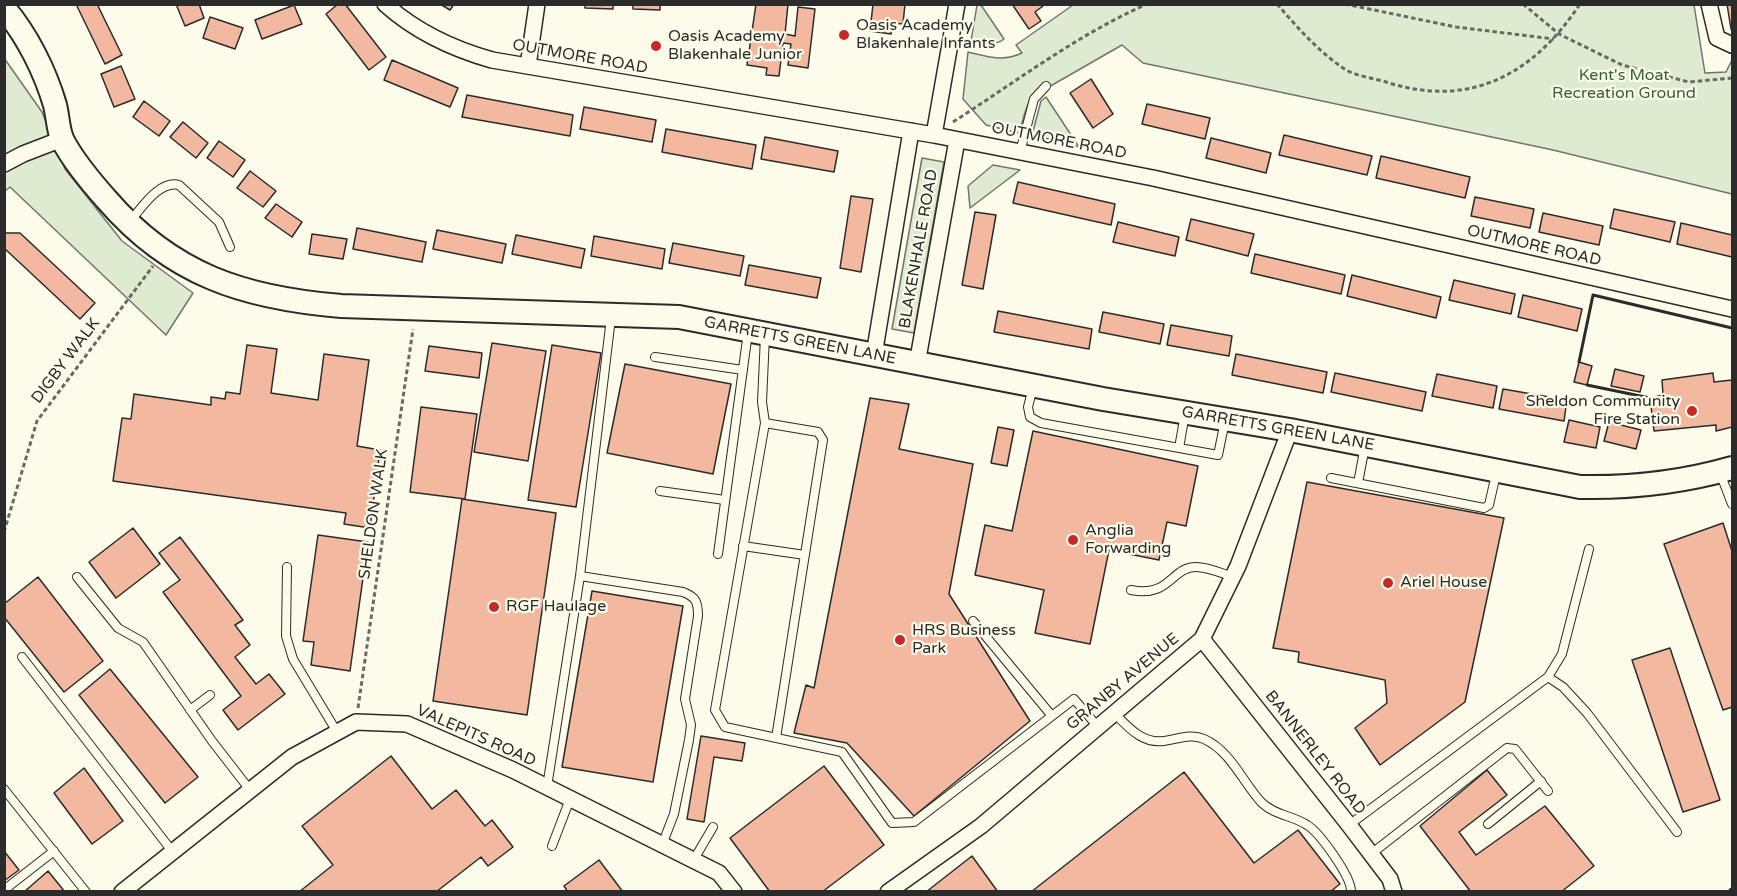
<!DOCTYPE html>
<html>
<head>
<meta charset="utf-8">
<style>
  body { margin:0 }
  #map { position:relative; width:1737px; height:896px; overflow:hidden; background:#fdfbea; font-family:"Varela Round",sans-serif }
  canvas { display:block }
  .frame { position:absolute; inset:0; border:6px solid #2b2b2b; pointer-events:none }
</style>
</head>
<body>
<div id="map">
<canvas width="1737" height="896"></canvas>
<div class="frame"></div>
</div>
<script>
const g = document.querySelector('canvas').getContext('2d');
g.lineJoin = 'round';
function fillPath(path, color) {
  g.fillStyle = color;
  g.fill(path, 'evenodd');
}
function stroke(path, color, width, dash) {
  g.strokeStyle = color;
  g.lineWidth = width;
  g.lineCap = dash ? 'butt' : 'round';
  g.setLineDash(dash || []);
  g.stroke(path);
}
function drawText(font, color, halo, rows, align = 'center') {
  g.font = font + ' "Varela Round",sans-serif';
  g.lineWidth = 4.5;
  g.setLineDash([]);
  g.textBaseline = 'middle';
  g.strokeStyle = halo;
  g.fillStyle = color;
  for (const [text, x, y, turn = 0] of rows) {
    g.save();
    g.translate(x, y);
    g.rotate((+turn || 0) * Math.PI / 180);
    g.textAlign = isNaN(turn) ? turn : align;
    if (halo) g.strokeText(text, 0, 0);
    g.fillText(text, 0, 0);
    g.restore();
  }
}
const green = new Path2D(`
  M977,5h4l23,34c-10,8 -21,4 -33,2z
  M1073,5h621l11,68 21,-1 6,-12v134l-179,-44 -410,-87 -21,-18 -75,43 -3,-5c-17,13 -19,31 -25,50l-33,-8 -23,-26 5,-47c21,5 35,10 54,1l-6,-8z
  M4,58l38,54 23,57 57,72 71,52 -27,42 -156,-148 -5,4z
  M1046,97l33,50 -47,-12 9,-34z
  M922,158l22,4 -30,171 -22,-4z
  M993,165l27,5 -50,38 -2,-22z`);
fillPath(green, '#deebd1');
stroke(green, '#74746e', 1.5);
const building = new Path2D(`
  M76,4h21l25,51 -17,9z
  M176,4h23l5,14 -19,8z
  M338,4h7l41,53 -17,13 -43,-56z
  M440,4h14l-4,6z
  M585,4h28v5l-28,-1z
  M633,4h27v6l-27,-1z
  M756,4h32l-3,30 10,2 3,-29 17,2 -7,59 -20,-3 3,-21 -8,-1 -4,33 -13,-1 1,-7 -20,-3z
  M873,4h32l-2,20 -10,-1 -2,11 -21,-3z
  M1012,4h30l1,2 -8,6 6,9 -12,8z
  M1727,4h5v25h-1z
  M294,5l8,19 -40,15 -7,-19z
  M210,17l33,11 -8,21 -32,-11z
  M392,60l66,28 -8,19 -66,-27z
  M121,66l14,33 -21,8 -13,-33z
  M1091,79l22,35 -20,14 -23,-35z
  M467,95l106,20 -3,21 -108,-19z
  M144,101l26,20 -11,15 -26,-19z
  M1147,104l63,14 -5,21 -63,-15z
  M584,107l72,13 -4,22 -72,-13z
  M183,122l25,21 -12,15 -26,-21z
  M666,129l90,16 -4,24 -90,-17z
  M1284,135l88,21 -5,19 -88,-20z
  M765,137l73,14 -4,21 -73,-13z
  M1211,138l60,15 -5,20 -60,-15z
  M219,141l26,19 -12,17 -26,-19z
  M1381,156l89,21 -5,21 -89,-20z
  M250,171l26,20 -13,16 -26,-19z
  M1018,182l97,22 -4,21 -98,-22z
  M851,196l22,3 -12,73 -21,-4z
  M1475,197l59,12 -4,19 -59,-12z
  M276,204l26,18 -10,15 -27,-19z
  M1614,209l61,13 -5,20 -60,-14z
  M975,212l21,3 -13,74 -21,-4z
  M1543,213l60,13 -4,19 -60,-13z
  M1191,219l63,15 -6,22 -62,-16z
  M1118,222l61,15 -4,19 -62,-14z
  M1681,223l51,12v22l-55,-13z
  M357,228l69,14 -4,20 -69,-13z
  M437,230l69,14 -4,19 -69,-14z
  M4,233h16l75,70 -15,16 -76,-71z
  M312,234l35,5 -4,20 -34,-5z
  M516,235l69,14 -4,19 -69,-14z
  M594,236l71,13 -3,20 -71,-13z
  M673,243l71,13 -4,20 -71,-13z
  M1255,254l90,21 -4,19 -90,-21z
  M749,265l72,13 -4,20 -72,-13z
  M1352,275l89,22 -5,21 -89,-22z
  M1454,280l61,14 -4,20 -62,-14z
  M1523,295l59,14 -5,22 -59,-14z
  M998,311l94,18 -3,20 -95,-17z
  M1103,312l61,12 -4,20 -61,-12z
  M1171,325l61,11 -3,20 -62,-11z
  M492,343l54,8 -18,110 -54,-9z
  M247,345l30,4 -6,44 47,7 6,-46 45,6 -12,86 23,4 -10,78 -26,-4 2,-11 -233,-32 9,-63 9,1 3,-25 77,11v-8l14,2 1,-7 14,2z
  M552,345l49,8 -25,154 -48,-7z
  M429,346l53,7 -3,25 -54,-7z
  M1236,354l91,18 -4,21 -91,-18z
  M1579,362l13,4 -5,19 -13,-3z
  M625,364l106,20 -18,90 -106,-21z
  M1615,369l29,7 -4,16 -29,-6z
  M1335,373l91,19 -4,19 -91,-19z
  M1713,373l1,9 18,-2v47l-16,4v-6l-62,6 -4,-33 13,-3 -1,-15z
  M1437,374l60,12 -4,22 -61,-12z
  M1503,389l64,11 -3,21 -65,-12z
  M870,398l39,6 -10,45 74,15 -24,130 81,127 -116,95 -67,-73 -53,-10 12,-48 8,3z
  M421,407l56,7 -12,85 -55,-7z
  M1569,420l31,7 -4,21 -32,-6z
  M1609,422l32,8 -5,19 -32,-8z
  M998,427l16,3 -7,36 -16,-3z
  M1033,431l165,35 -12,60 -19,-4 -8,38 -50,-10 -19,94 -55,-11 9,-43 -69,-15 10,-50 27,6z
  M1307,482l197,36 -39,184 -85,63 -25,-37 32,-25 -2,-23 -87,-18 1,-10 -26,-4z
  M462,499l94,14 -29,202 -94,-14z
  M1723,523l9,28v156l-9,3 -59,-166z
  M133,528l27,36 -44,34 -27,-36z
  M318,535l50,7 -18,129 -39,-6 3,-23 -11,-1z
  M180,537l63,83 -8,5 15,20 -15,12 21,27 13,-10 16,20 -47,36 -15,-20 18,-14 -78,-104 17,-12 -21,-27z
  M38,577l65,84 -39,31 -60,-75v-13z
  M592,591l91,15 -30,176 -91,-15z
  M1670,648l50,152 -37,12 -51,-152z
  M110,669l88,108 -33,26 -86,-108z
  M701,736l44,7 -3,18 -28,-4 -10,65 -17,-3z
  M391,756l41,53 24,-19 29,36 7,-6 21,27 -25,19 -7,-9 -45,35h-137l34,-27 -31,-39z
  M824,766l60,79 -62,47h-52l-40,-54z
  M84,768l39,53 -31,23 -38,-51z
  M1487,770l20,25 -48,37 17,23 69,-49 49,60 -33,26h-90l-51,-66z
  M1184,772l70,91 44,-33 42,54 -10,8h-299z
  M4,851l15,19 -15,11z
  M972,856l26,36h-72z
  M599,860l24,32h-55l-4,-6z
  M48,871l17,21h-41z`);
fillPath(building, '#f2b8a0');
stroke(building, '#2b2b2b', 1.5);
const lane = new Path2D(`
  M1020,152l14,-53 12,-13
  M131,220c12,-14 29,-40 48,-35l40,37 11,25
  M765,336l-3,66 3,21 -50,287 10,17 117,25 50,71 22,-1 160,-123 24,28
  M655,357l88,13
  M1033,387l-5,20 2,10 11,6 177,32 7,-34
  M765,423l53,9 5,8 -47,298
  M1179,448l6,-34
  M1720,473l12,31
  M1331,478l153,30 5,-3 7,-31
  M1358,483l7,-37
  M660,491l65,9
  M743,546l62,9
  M718,554l30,-222
  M287,567l-1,69 7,23 44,73
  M580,576l103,16c13,5 15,10 15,24l-13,83 6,26 -2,15 -15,74 -12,31
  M77,577l41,51 25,14 69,99 38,49
  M1131,590c39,8 40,-23 65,-23 12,0 25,6 37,10
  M973,621l79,95
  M22,657l150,194
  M1548,677l15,10 24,26 90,119
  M190,710l20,-15
  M1114,713c14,14 28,31 50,28 14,-2 27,-8 40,-2 27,12 39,44 58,64 14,13 30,12 45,22 12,7 45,52 44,67
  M547,787l33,-211 31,-258
  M4,789l82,103
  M1488,824l53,-43
  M1349,825l199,-148 14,-23 27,-105
  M552,846l18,-47
  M1371,854l136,-106 8,1 33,42
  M693,861l20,-34
  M4,890l50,-39`);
const street = new Path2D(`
  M385,4c31,28 68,45 107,56l442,75 219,43 579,131
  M1709,4l8,34 15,7
  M528,66l9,-62
  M934,135l23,-131
  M4,164l19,-10 39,-15
  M874,355l37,-224
  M917,364l40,-224
  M1202,639l147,186 41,54 4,13
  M122,892l170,-135 64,-35 51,2 106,46 206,103 15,19
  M888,892l93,-66 221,-187 36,-73 52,-136`);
const secondary = new Path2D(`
  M4,8c23,27 41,63 51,97 3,12 3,26 8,36 11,21 28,41 44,59 65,75 137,98 234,106l338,11 424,82 187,31 290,57c51,1 103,-5 152,-19`);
stroke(lane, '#2b2b2b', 10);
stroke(street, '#2b2b2b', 18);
stroke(secondary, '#2b2b2b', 26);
stroke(new Path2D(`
  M1277,4c20,23 41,47 66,64 11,8 30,10 43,14 84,27 147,-7 194,-78
  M1345,4l111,23 98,12
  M1523,4l36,30 63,31 67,17 43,-4
  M953,122c64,-41 124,-87 194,-118
  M4,532l33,-111 116,-155
  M358,708l55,-379`), '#6a6964', 3, [4.5, 3]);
stroke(lane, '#fdfbea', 8);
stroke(street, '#fdfbea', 15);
stroke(secondary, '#fdfbea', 22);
const rail = new Path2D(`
  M1732,892v-1`);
stroke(rail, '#2b2b2b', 7);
stroke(rail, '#fdfbea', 4.5, [14]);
stroke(new Path2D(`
  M1579,362l14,-67 139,33
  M1587,385l63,13`), '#2b2b2b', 3);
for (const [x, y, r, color] of [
  [844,35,6,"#c62828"],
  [656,46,6,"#c62828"],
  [1692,411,6,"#c62828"],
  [1073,540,6,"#c62828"],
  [1388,583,6,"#c62828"],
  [494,607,6,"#c62828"],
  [900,640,6,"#c62828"]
]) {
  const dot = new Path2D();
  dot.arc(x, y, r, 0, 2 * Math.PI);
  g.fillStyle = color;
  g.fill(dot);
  stroke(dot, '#fdfbea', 2);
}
drawText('16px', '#2b2b2b', '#fdfbea', [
  ["Oasis Academy",856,26],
  ["Blakenhale Infants",856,44],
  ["Oasis Academy",668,37],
  ["Blakenhale Junior",668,55],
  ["Sheldon Community",1680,402,"right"],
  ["Fire Station",1680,420,"right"],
  ["Anglia",1085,531],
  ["Forwarding",1085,549],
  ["Ariel House",1400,583],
  ["RGF Haulage",506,607],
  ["HRS Business",912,631],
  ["Park",912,649]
], 'left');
drawText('16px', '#2b2b2b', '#fdfbea', [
  ["OUTMORE ROAD",580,57,10],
  ["OUTMORE ROAD",1059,141,11],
  ["OUTMORE ROAD",1534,246,13],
  ["BLAKENHALE ROAD",919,249,-80],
  ["GARRETTS GREEN LANE",800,341,11],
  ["DIGBY WALK",66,361,-53],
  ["GARRETTS GREEN LANE",1278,429,10],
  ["SHELDON WALK",374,514,-82],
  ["GRANBY AVENUE",1123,682,-40],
  ["VALEPITS ROAD",476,736,24],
  ["BANNERLEY ROAD",1315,753,52]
]);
drawText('16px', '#34623c', '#fdfbea', [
  ["Kent's Moat",1624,76],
  ["Recreation Ground",1624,94]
]);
</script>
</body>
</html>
